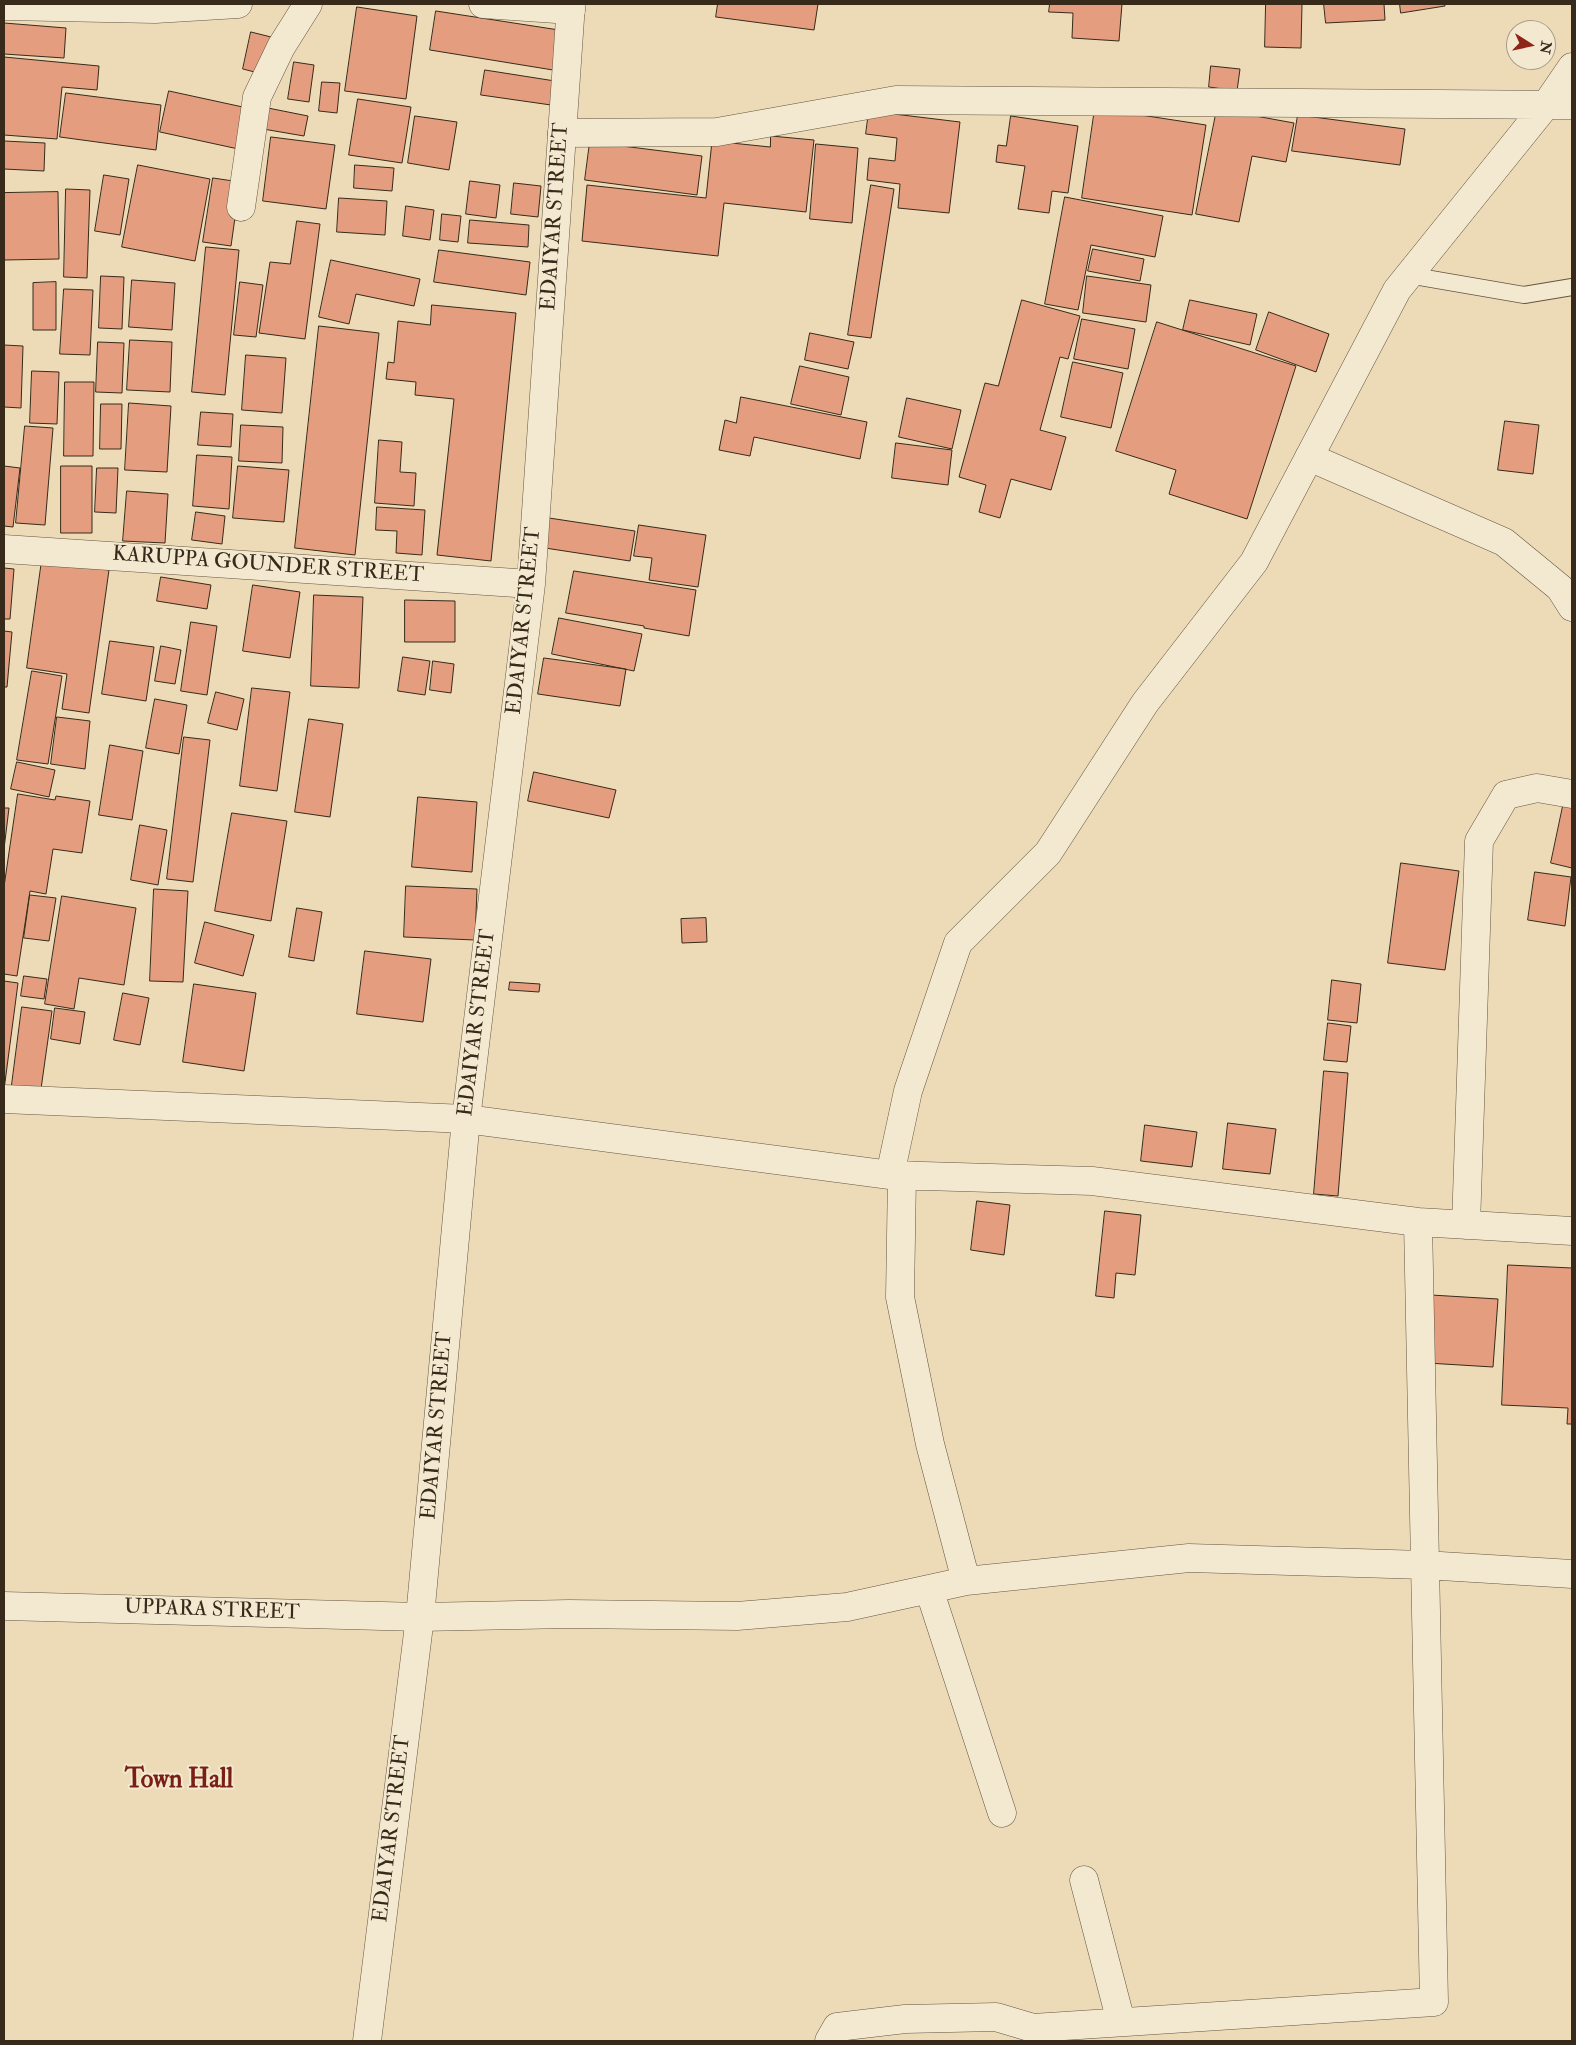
<!DOCTYPE html>
<html>
<head>
<meta charset="utf-8">
<style>
  body { margin:0 }
  #map { position:relative; width:1576px; height:2045px; overflow:hidden; background:#eddbb7; font-family:"IM FELL Double Pica",serif }
  canvas { display:block }
  .frame { position:absolute; inset:0; border:5px solid #372a1a; pointer-events:none }
  .north { position:absolute; left:1506px; top:20px; width:50px; height:50px; box-sizing:border-box; background:#f3e8d0; border:1px solid #a89c87; border-radius:50%; rotate:100deg; font-size:14px; font-weight:700; line-height:20px; text-align:center; color:#372a1a }
  .north::after { content:''; display:block; margin:auto; width:18px; height:22px; background:#8f2418; clip-path:polygon(50% 0,100% 100%,50% 72%,0 100%) }
</style>
</head>
<body>
<div id="map">
<canvas width="1576" height="2045"></canvas>
<div class="frame"></div>
<div class="north">N</div>
</div>
<script>
const g = document.querySelector('canvas').getContext('2d');
g.lineJoin = 'round';
function fillPath(path, color) {
  g.fillStyle = color;
  g.fill(path, 'evenodd');
}
function stroke(path, color, width, dash) {
  g.strokeStyle = color;
  g.lineWidth = width;
  g.lineCap = dash ? 'butt' : 'round';
  g.setLineDash(dash || []);
  g.stroke(path);
}
function drawText(font, color, halo, rows, align = 'center') {
  g.font = font + ' "IM FELL Double Pica",serif';
  g.lineWidth = 4;
  g.setLineDash([]);
  g.textBaseline = 'middle';
  g.strokeStyle = halo;
  g.fillStyle = color;
  for (const [text, x, y, turn = 0] of rows) {
    g.save();
    g.translate(x, y);
    g.rotate((+turn || 0) * Math.PI / 180);
    g.textAlign = isNaN(turn) ? turn : align;
    if (halo) g.strokeText(text, 0, 0);
    g.fillText(text, 0, 0);
    g.restore();
  }
}
const building = new Path2D(`
  M718,4h100l-4,26 -98,-13z
  M1050,4h72l-3,37 -47,-3 1,-25 -24,-1z
  M1266,4h36l-1,44 -36,-1z
  M1324,4h60l1,16 -59,3z
  M1400,4h45v2l-44,7z
  M357,7l60,9 -11,83 -61,-8z
  M436,11l123,19 -6,40 -123,-20z
  M4,23l62,5 -2,30 -60,-4z
  M251,32l24,6 -9,37 -23,-6z
  M4,57l95,9 -2,24 -35,-3 -5,52 -53,-4z
  M294,62l20,3 -5,37 -21,-3z
  M1211,66l29,3 -3,22 -28,-4z
  M485,70l70,11 -4,24 -70,-10z
  M322,82l18,1 -3,30 -18,-2z
  M169,91l83,18 -9,41 -83,-18z
  M66,93l95,12 -5,45 -96,-13z
  M358,99l53,8 -9,56 -53,-8z
  M268,108l40,8 -4,20 -41,-7z
  M1095,108l111,17 -14,90 -110,-17z
  M1217,109l77,14 -8,39 -34,-6 -13,66 -43,-8z
  M869,111l91,11 -11,91 -51,-5 2,-24 -33,-4 2,-22 26,3 2,-23 -31,-4z
  M1298,115l107,14 -5,36 -108,-14z
  M415,116l42,6 -8,48 -41,-7z
  M1011,116l67,10 -10,67 -16,-2 -3,22 -31,-4 7,-43 -29,-4 2,-17 8,1z
  M771,136l43,4 -8,72 -82,-9 -6,53 -136,-15 5,-56 119,13 6,-57 58,6z
  M271,137l64,8 -9,64 -63,-8z
  M4,141l41,2 -1,28 -40,-2z
  M590,142l112,14 -5,39 -112,-15z
  M816,144l42,4 -6,75 -42,-4z
  M138,165l72,14 -15,82 -73,-14z
  M355,165l39,3 -2,23 -38,-3z
  M104,175l25,4 -9,56 -25,-4z
  M213,178l27,4 -9,64 -28,-4z
  M470,181l30,4 -4,33 -30,-4z
  M514,183l27,3 -3,31 -27,-3z
  M871,185l23,4 -23,149 -23,-3z
  M66,189l24,1 -3,88 -23,-1z
  M58,192l1,67 -55,1v-67z
  M1065,197l98,19 -8,41 -64,-12 -13,65 -33,-6z
  M339,198l48,3 -2,34 -48,-3z
  M406,206l28,4 -4,30 -27,-4z
  M442,214l19,2 -3,26 -18,-2z
  M470,220l59,5 -1,22 -60,-4z
  M297,221l23,3 -15,115 -46,-6 11,-71 20,2z
  M206,247l33,3 -14,145 -33,-3z
  M1093,249l51,10 -4,22 -52,-10z
  M439,250l91,12 -4,33 -92,-13z
  M331,260l89,19 -6,27 -58,-12 -7,30 -30,-7z
  M101,276l23,1 -2,52 -23,-1z
  M1087,276l64,9 -5,37 -63,-9z
  M132,280l43,3 -3,47 -43,-3z
  M56,282v48h-23v-47z
  M240,282l23,3 -7,52 -22,-2z
  M64,289l29,1 -3,65 -30,-1z
  M1022,300l58,16 -12,43 -8,-2 -20,73 26,7 -15,53 -40,-11 -11,39 -21,-6 7,-27 -27,-8 26,-94 13,3z
  M1190,300l67,14 -7,31 -67,-15z
  M432,305l84,8 -25,248 -54,-6 17,-156 -39,-4 1,-13 -30,-3 2,-17 6,1 4,-42 32,4z
  M1269,312l60,22 -13,38 -60,-22z
  M1082,319l53,10 -7,40 -54,-10z
  M1157,322l139,44 -49,153 -78,-25 7,-24 -60,-19z
  M319,326l60,7 -24,222 -60,-7z
  M810,333l44,9 -6,27 -43,-9z
  M130,340l42,2 -2,50 -43,-2z
  M98,342l26,1 -2,50 -26,-1z
  M4,345l19,1 -2,62 -17,-1z
  M246,355l40,3 -4,55 -40,-3z
  M1073,362l50,11 -12,55 -50,-11z
  M800,366l49,11 -8,38 -50,-11z
  M32,371l27,1 -2,52 -27,-1z
  M65,382h29l-1,74h-29z
  M741,397l126,25 -7,37 -106,-22 -4,19 -31,-6 6,-30 11,3z
  M907,398l54,12 -9,39 -53,-12z
  M129,403l42,3 -4,66 -42,-2z
  M101,404h21l-1,45h-21z
  M201,412l32,2 -2,33 -33,-2z
  M1505,421l34,4 -6,49 -35,-4z
  M241,425l42,2 -1,36 -43,-2z
  M25,426l28,2 -8,97 -29,-2z
  M379,440l23,2 -2,30 16,1 -2,33 -39,-3z
  M896,443l56,7 -4,35 -56,-7z
  M197,455l35,2 -3,52 -36,-3z
  M4,466l16,2 -7,59 -9,-1z
  M61,466h31v67h-31z
  M238,466l51,4 -5,52 -51,-4z
  M97,468h21l-2,45 -21,-1z
  M127,491l41,3 -3,49 -42,-2z
  M377,507l48,3 -3,45 -26,-2 1,-22 -21,-1z
  M196,512l29,4 -3,28 -30,-4z
  M549,518l86,13 -5,30 -85,-13z
  M639,525l67,10 -8,52 -49,-7 3,-22 -18,-2z
  M42,560l67,10 -20,143 -27,-4 5,-35 -40,-6z
  M4,568l10,1 -4,50h-6z
  M574,571l122,19 -7,46 -45,-8v-2l-78,-13z
  M161,577l50,8 -4,24 -50,-8z
  M253,585l47,7 -10,66 -47,-7z
  M314,595l49,2 -4,91 -48,-2z
  M405,600l50,1v41h-50z
  M559,618l83,16 -8,37 -82,-17z
  M191,622l26,4 -10,69 -26,-4z
  M4,631l8,1 -5,55h-3z
  M110,641l44,6 -8,54 -44,-7z
  M161,646l20,4 -6,34 -20,-3z
  M403,657l27,4 -5,34 -27,-4z
  M544,658l82,11 -6,37 -82,-12z
  M433,661l21,3 -3,29 -21,-3z
  M32,671l30,5 -14,88 -31,-4z
  M252,688l38,4 -13,99 -37,-5z
  M216,692l28,7 -7,31 -29,-7z
  M155,699l32,6 -8,49 -33,-6z
  M57,717l33,4 -5,48 -34,-5z
  M309,719l34,5 -13,93 -35,-5z
  M184,737l26,3 -17,142 -26,-3z
  M110,745l33,6 -11,69 -33,-5z
  M17,762l38,8 -6,27 -38,-8z
  M534,772l82,18 -7,28 -81,-17z
  M18,794l37,6 1,-4 34,5 -8,52 -29,-4 -7,45 -16,-3 -13,85 -13,-2v-87z
  M418,797l59,5 -5,70 -60,-5z
  M1563,806l9,2v60l-21,-5z
  M4,808h5l-5,41z
  M232,813l55,8 -16,100 -56,-10z
  M140,825l27,5 -9,55 -27,-5z
  M1401,863l58,8 -14,99 -57,-7z
  M1535,872l36,5 -6,49 -37,-6z
  M406,886l71,3 -2,51 -71,-3z
  M154,889l34,2 -5,91 -33,-1z
  M30,895l26,3 -7,43 -25,-3z
  M62,896l74,12 -12,77 -45,-7 -5,31 -29,-5z
  M297,908l25,4 -8,49 -25,-4z
  M706,918l1,24 -25,1 -1,-24z
  M205,922l49,13 -11,41 -48,-13z
  M365,951l66,8 -8,63 -66,-8z
  M24,976l23,3 -3,20 -23,-3z
  M1332,980l29,4 -4,39 -29,-3z
  M4,981l14,2 -14,107z
  M510,982l30,2 -1,8 -30,-2z
  M194,984l62,9 -12,78 -61,-9z
  M123,993l26,5 -9,47 -26,-5z
  M22,1007l30,4 -12,85 -29,-4z
  M55,1008l30,4 -5,32 -29,-5z
  M1328,1023l23,3 -4,36 -23,-2z
  M1324,1071l24,2 -10,123 -24,-2z
  M1228,1123l48,6 -6,45 -47,-5z
  M1145,1125l52,7 -5,35 -51,-6z
  M977,1201l33,4 -6,50 -33,-5z
  M1105,1211l36,4 -6,60 -19,-2 -2,25 -18,-2z
  M1508,1265l64,3v156h-5l1,-16 -66,-3z
  M1431,1295l67,4 -5,68 -66,-4z`);
fillPath(building, '#e49d7e');
stroke(building, '#372a1a', 1);
const service = new Path2D(`
  M1408,275l116,20 48,-8`);
const minor = new Path2D(`
  M483,4l88,6
  M4,6l151,3 83,-5
  M562,133l155,-1 179,-32 676,5
  M241,207l16,-110 24,-50 27,-43
  M1309,457l195,85 56,46 12,19
  M4,1099l462,20 424,56 202,6 326,41 154,9
  M890,1175l18,-84 50,-148 90,-90 97,-150 109,-141 143,-272 149,-185 26,-38
  M902,1176l-2,121 30,147 36,137
  M1466,1225l13,-384 27,-46 31,-7 35,6
  M929,1589l73,224
  M4,1606l416,11 149,-3 168,2 110,-9 119,-26 223,-23 235,7 148,9
  M1084,1880l37,142
  M829,2041l8,-14 68,-8 91,-2 37,11 401,-26 -16,-780`);
const tertiary = new Path2D(`
  M4,549l527,35
  M367,2041l53,-424 46,-498 65,-535 40,-580`);
stroke(service, '#645641', 18);
stroke(minor, '#645641', 29);
stroke(tertiary, '#645641', 29);
stroke(service, '#f3e8d0', 16);
stroke(minor, '#f3e8d0', 28);
stroke(tertiary, '#f3e8d0', 28);
drawText('21px', '#372a1a', '#f3e8d0', [
  ["EDAIYAR STREET",556,217,-86],
  ["KARUPPA GOUNDER STREET",268,566,4],
  ["EDAIYAR STREET",525,621,-84],
  ["EDAIYAR STREET",478,1023,-83],
  ["EDAIYAR STREET",438,1426,-85],
  ["UPPARA STREET",212,1611,2],
  ["EDAIYAR STREET",393,1829,-83]
]);
drawText('bold 26px', '#7a1f14', '#f3e8d0', [
  ["Town Hall",179,1781]
]);
</script>
</body>
</html>
